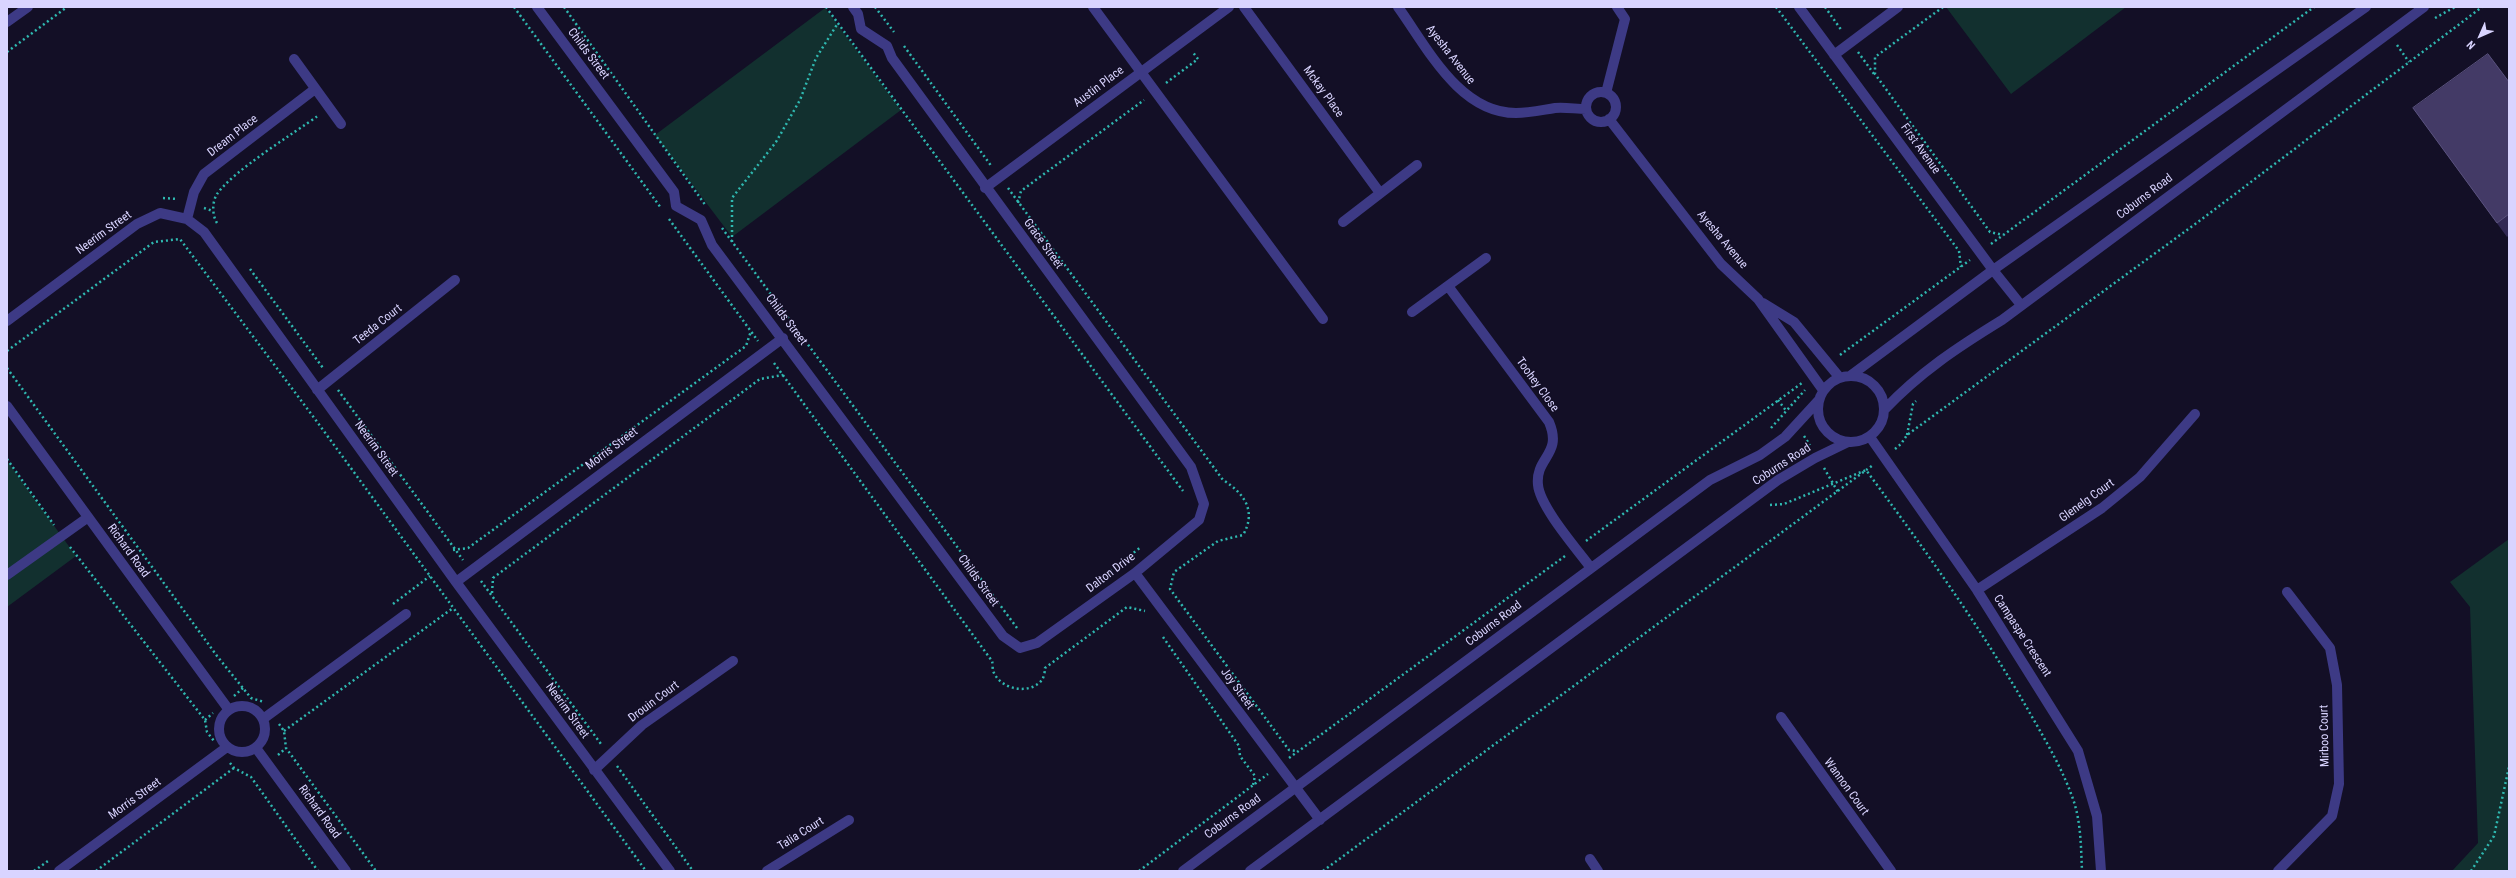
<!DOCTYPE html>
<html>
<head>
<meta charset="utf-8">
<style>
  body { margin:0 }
  #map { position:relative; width:2516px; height:878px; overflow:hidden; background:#130f26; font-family:"Roboto Condensed",sans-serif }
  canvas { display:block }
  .frame { position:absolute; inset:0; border:8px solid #d9d4ff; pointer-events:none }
  .north { position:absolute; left:2460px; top:16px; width:40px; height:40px; -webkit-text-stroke:3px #130f26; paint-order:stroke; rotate:225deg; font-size:11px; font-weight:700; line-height:16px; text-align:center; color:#d9d4ff }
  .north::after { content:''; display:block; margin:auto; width:14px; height:18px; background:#d9d4ff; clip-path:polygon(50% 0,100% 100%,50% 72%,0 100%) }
</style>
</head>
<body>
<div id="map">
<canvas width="2516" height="878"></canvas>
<div class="frame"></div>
<div class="north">N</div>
</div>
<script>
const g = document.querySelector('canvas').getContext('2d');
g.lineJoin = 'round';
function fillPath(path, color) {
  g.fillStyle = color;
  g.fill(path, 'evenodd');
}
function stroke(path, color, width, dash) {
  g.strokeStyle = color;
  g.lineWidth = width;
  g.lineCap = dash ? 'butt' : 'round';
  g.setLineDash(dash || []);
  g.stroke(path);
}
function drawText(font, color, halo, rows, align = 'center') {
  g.font = font + ' "Roboto Condensed",sans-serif';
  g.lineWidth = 3;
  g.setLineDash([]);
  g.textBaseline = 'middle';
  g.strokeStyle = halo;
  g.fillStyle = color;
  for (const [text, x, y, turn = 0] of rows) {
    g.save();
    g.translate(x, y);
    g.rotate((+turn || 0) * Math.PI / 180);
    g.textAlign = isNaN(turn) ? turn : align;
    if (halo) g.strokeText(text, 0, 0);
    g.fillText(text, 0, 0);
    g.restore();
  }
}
fillPath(new Path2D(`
  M1946,7h180l-115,87z
  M825,8l76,102 -169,127 -77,-102z
  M7,461l69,95 -69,51z
  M2509,539v332h-57l26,-28 -8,-236 -20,-25z`), '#12302f');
stroke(new Path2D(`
  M514,7l147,201
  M564,7l142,199
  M826,7l357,484
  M875,7l19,25
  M1776,7l183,244 2,16
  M1825,7l17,24
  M1943,7l-68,50v17l115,158 13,3
  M2435,18l20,-11
  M2397,45l12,17
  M904,46l88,121
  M7,52l60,-45
  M1858,52l16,22
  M1166,83l32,-24 -6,-8
  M1008,188l215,292c21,13 34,31 20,55l-25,6 -44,31 -4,17 119,161 9,1
  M163,198l15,1
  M1018,203l3,-12 123,-91
  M204,208l9,3
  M669,219l89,122
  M217,223c-5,-8 -5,-21 0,-29 17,-24 76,-60 102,-79
  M722,228l295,400
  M732,242v-44l44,-56 24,-42 16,-42 22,-35
  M1991,244l323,-237
  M250,269l73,99
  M7,351l147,-109 26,-3 135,180 331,452
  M1840,355l130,-95
  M774,363l218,298c1,3 0,9 2,12 8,17 36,22 48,7 2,-3 3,-9 3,-12l82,-61 18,4
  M7,368l210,288 34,42 13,4
  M338,390l125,170
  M1778,400l9,12
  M1771,428l34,-38
  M1907,435l6,-31 3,-3
  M1804,436l6,9
  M1895,449l6,-5 6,-9 295,-216 280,-212
  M7,459l47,66
  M1824,468l14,24
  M1770,505l14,-1 82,-34c57,77 113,155 161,238 17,30 36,61 47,94 7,22 7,46 8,69
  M1586,541l216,-158
  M70,547l135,173 2,12 7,9
  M453,550l15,-2 278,-202 5,-15
  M1110,571l31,-24
  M481,581l120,163
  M492,593l1,-15 267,-199 23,-4
  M393,604l37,-28
  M1163,637l76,109 1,10 15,20 -2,9
  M234,696l9,-8
  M205,720l8,-7
  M279,724l5,7 2,17 90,123
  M284,731l169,-123
  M278,755l8,-7
  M1289,758l276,-202
  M230,763l4,5 17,9 67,94
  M617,766l76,105
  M34,871l14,-10
  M96,871l138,-103
  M1139,871l129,-97
  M1323,871l550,-406
  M2471,871l23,-35 15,-69`), '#2fb8b0', 2.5, [2, 3]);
stroke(new Path2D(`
  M537,7l137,185 2,14 25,14 11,25 291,391 17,12 17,-5 98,-70 64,-53 5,-16 -13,-37 -299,-409 -5,-12 -26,-17 -3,-15 -5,-7
  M1093,7l230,312
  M1244,7l136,186
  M1398,7c29,40 61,106 118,106 13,0 26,-3 39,-5 10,-1 21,1 31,1
  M1799,7l194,263 28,35
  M7,22l21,-15
  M1834,55l64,-48
  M294,59l47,65
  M1586 107a15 15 0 1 1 30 0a15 15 0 1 1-30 0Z
  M1606,93l19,-74 -8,-12
  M1609,119l112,145 37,35 65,91
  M985,188l244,-181
  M187,219l7,-27 10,-18 111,-85
  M1343,222l74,-57
  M1448,286l101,136c14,33 -14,35 -11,63 2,22 39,64 53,83
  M1763,303l31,19 46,56
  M1412,312l74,-54
  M7,321l130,-97 23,-11 27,6 17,13 252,350 214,289
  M1850,376l143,-106 373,-263
  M1818 409a33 33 0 1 1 66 0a33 33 0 1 1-66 0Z
  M317,390l138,-110
  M7,406l222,304
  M1884,410c36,-38 74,-63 118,-90l422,-313
  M1870,437l107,153 101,161 19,65 4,55
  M1135,573l185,247
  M7,575l80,-57
  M456,582l327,-244
  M1977,590l125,-82 38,-31 55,-63
  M219 729a23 23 0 1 1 46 0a23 23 0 1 1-46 0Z
  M1781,717l110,154
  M263,719l143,-105
  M256,748l90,123
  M594,770l48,-45 91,-64
  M1590,859l8,12
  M59,871l168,-124
  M767,871l82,-51
  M1183,871l527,-391 50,-25 25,-18 34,-37
  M1250,871l528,-391 37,-22 33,-16
  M2278,871l54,-55 7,-32 -2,-99 -7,-37 -43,-56`), '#3d3a85', 10);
fillPath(new Path2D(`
  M2509,82v153l-2,2 -94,-129z`), '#312854');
const building = new Path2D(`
  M2488,54l21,28v132l-12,9 -84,-115z`);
fillPath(building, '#433a66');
stroke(building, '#5a527e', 1);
drawText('12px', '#d9d4ff', '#130f26', [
  ["Childs Street",588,54,53],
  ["Ayesha Avenue",1450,55,52],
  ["Austin Place",1099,87,-37],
  ["Mckay Place",1323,92,54],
  ["Dream Place",233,136,-38],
  ["First Avenue",1920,149,54],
  ["Coburns Road",2145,197,-37],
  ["Neerim Street",104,233,-36],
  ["Ayesha Avenue",1722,240,50],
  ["Grace Street",1043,244,54],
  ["Childs Street",786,320,53],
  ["Teeda Court",378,325,-38],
  ["Toohey Close",1537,385,54],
  ["Neerim Street",376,449,54],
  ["Morris Street",612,449,-37],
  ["Coburns Road",1782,465,-33],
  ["Glenelg Court",2087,501,-36],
  ["Richard Road",128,551,54],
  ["Dalton Drive",1111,573,-37],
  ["Childs Street",978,581,54],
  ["Coburns Road",1494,624,-37],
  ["Campaspe Crescent",2022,636,57],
  ["Joy Street",1237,689,54],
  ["Drouin Court",654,702,-37],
  ["Neerim Street",567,711,54],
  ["Mirboo Court",2325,736,-91],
  ["Wannon Court",1846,787,54],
  ["Morris Street",135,799,-36],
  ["Richard Road",319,812,54],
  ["Coburns Road",1233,817,-36],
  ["Talia Court",801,834,-32]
]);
</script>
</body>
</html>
